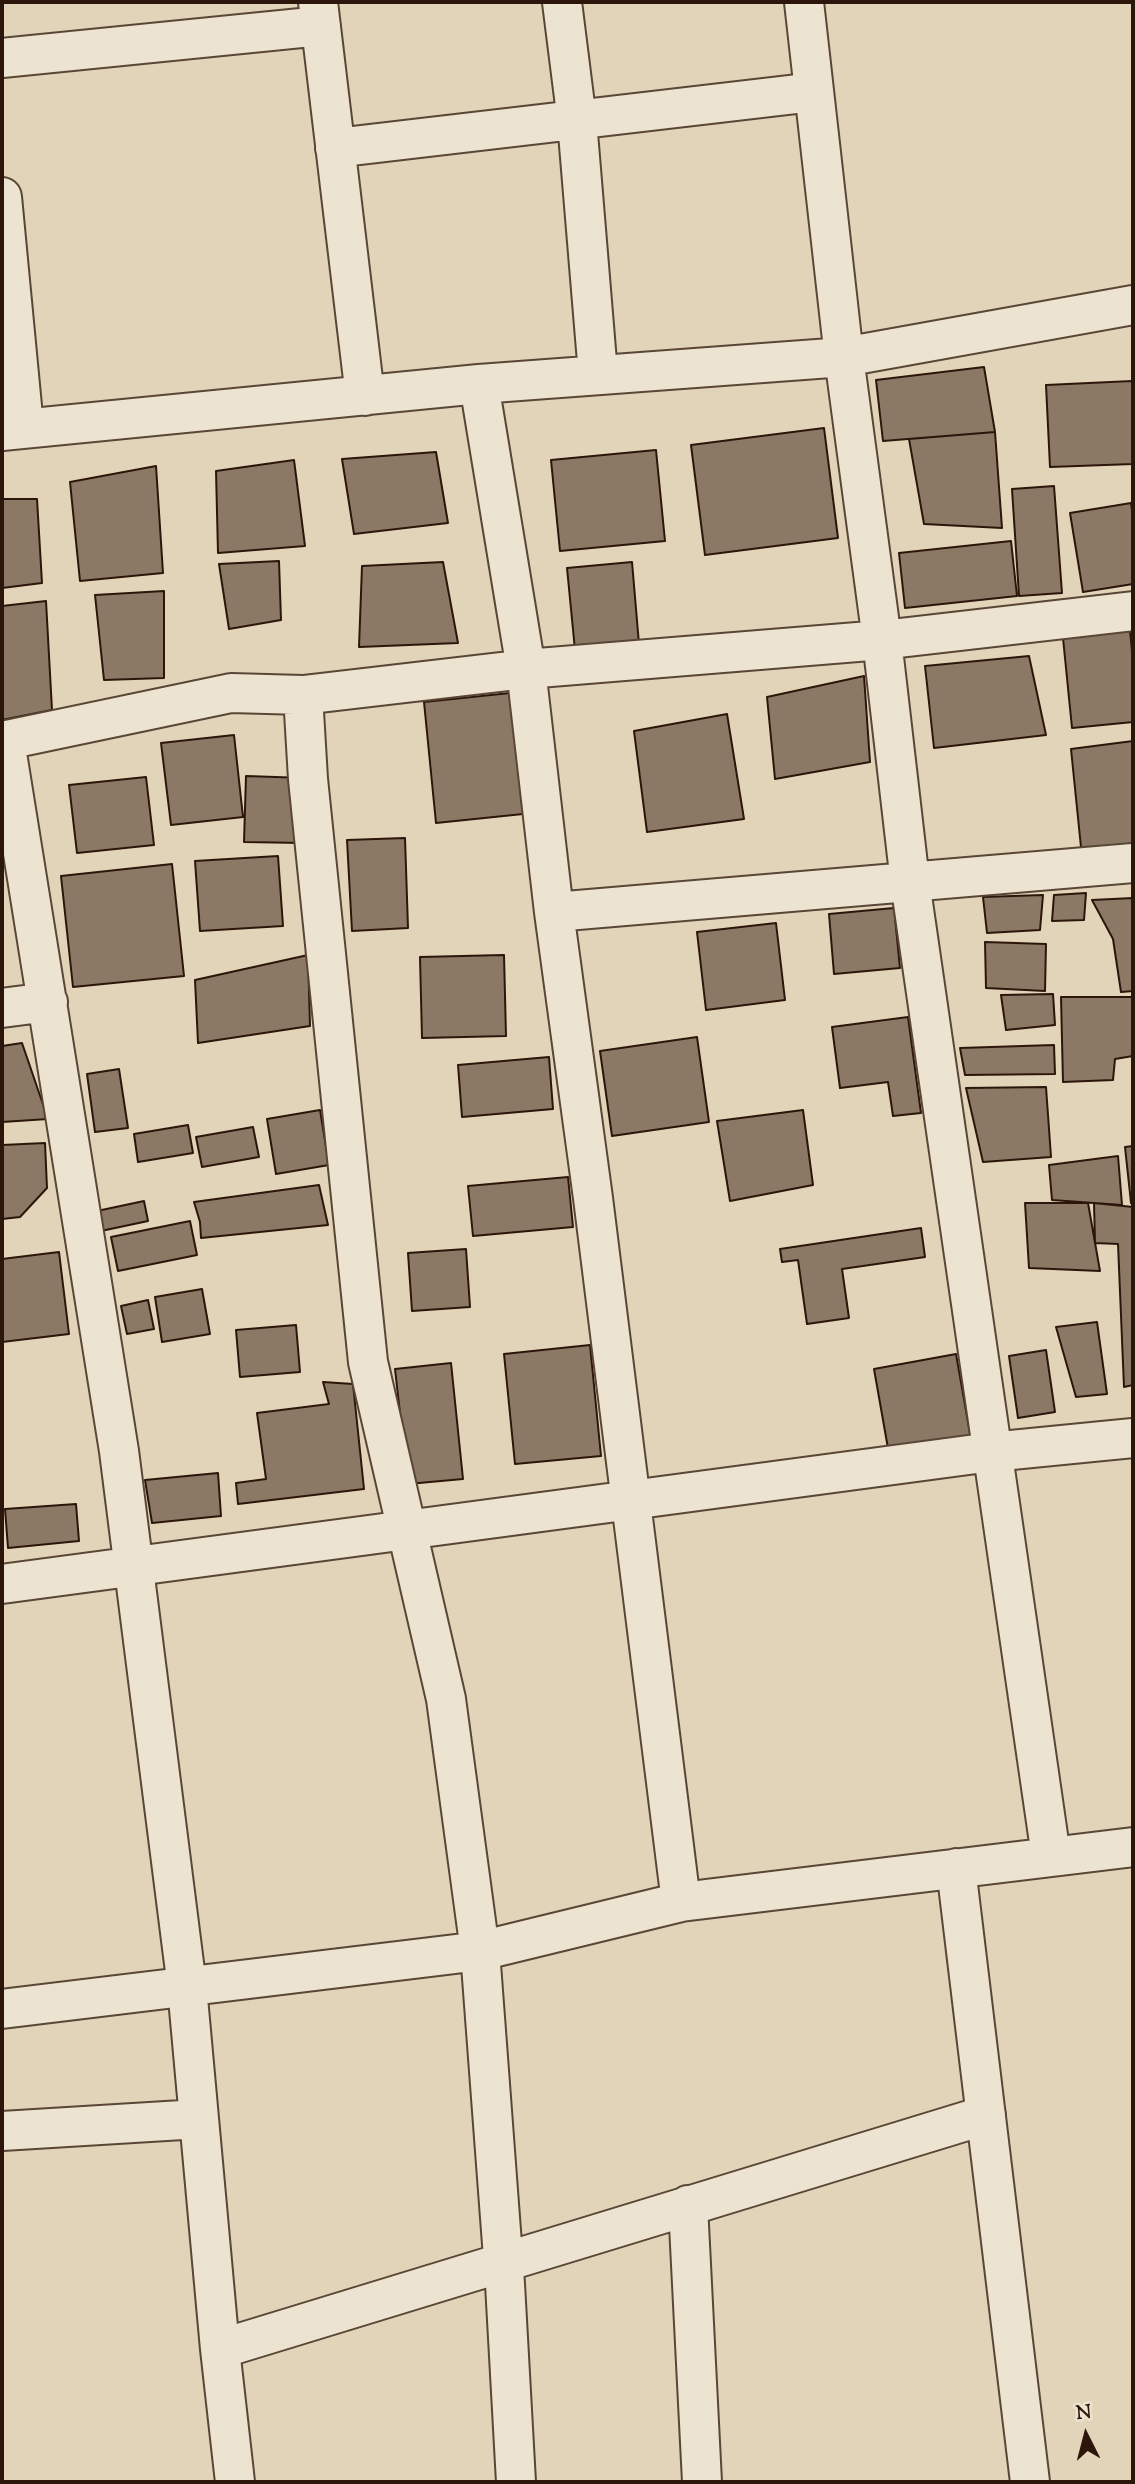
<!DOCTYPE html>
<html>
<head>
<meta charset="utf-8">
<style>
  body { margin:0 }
  #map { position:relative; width:1135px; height:2484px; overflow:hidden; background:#e2d4b8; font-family:"Sorts Mill Goudy",serif }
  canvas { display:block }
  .frame { position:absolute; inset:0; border:4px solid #2c160b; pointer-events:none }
  .north { position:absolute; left:1051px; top:2400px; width:70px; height:70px; -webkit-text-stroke:5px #ece3d1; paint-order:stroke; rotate:354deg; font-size:19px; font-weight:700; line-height:28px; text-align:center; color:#2c160b }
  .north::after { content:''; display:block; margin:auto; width:24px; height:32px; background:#2c160b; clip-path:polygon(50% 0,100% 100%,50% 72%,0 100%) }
</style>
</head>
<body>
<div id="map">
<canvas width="1135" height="2484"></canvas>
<div class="frame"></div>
<div class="north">N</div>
</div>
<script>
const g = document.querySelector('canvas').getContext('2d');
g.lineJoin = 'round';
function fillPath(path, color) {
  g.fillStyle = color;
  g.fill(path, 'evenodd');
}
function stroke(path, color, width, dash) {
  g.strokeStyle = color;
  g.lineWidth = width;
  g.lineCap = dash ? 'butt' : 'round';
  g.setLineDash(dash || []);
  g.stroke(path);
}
const building = new Path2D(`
  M984,367l11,65 -112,9 -7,-61z
  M1132,381l1,83 -83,3 -4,-82z
  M824,428l14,110 -133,17 -14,-110z
  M995,432l7,96 -78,-4 -15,-85z
  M656,450l9,91 -105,10 -9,-91z
  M436,452l12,71 -94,11 -12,-75z
  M294,460l11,86 -87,7 -2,-82z
  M156,466l7,107 -83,8 -10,-99z
  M1054,486l8,107 -43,3 -7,-107z
  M2,499h35l5,84 -40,5z
  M1131,503l2,14v67l-50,8 -13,-79z
  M1011,541l6,55 -112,12 -6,-55z
  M279,561l2,59 -52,9 -10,-65z
  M443,562l15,81 -99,4 3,-81z
  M632,562l7,82 -64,6 -8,-82z
  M164,591v87l-60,2 -9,-85z
  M46,601l6,109 -50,10v-114z
  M1130,631l3,30v61l-61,6 -9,-90z
  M1029,656l17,79 -112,13 -9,-82z
  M864,676l6,86 -95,17 -8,-82z
  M510,693l13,121 -87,9 -12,-121z
  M727,714l17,105 -97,13 -13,-101z
  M234,735l9,82 -72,8 -10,-82z
  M1133,741v108l-51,8 -11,-108z
  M246,776l59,2 -2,65 -59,-1z
  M146,777l8,68 -77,8 -8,-68z
  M405,838l3,90 -56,3 -5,-91z
  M278,856l5,70 -83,5 -5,-70z
  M172,864l12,112 -111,11 -12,-111z
  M1086,893l-2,27 -32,1 2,-26z
  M1043,895l-3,35 -53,3 -4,-36z
  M1133,898v93l-12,1 -8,-53 -21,-39z
  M894,908l6,60 -66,6 -5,-60z
  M776,923l9,77 -79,10 -9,-78z
  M985,942l61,2 -1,47 -59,-3z
  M308,955l2,71 -112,17 -3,-63z
  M504,955l2,81 -84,2 -2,-81z
  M1053,994l2,31 -49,5 -5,-35z
  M1061,997h72v59l-18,3 -2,21 -50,2z
  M908,1017l13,96 -28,3 -5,-34 -48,6 -8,-61z
  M697,1037l12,85 -97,14 -12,-85z
  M22,1043l26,76 -46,3v-76z
  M1054,1045l1,29 -90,1 -5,-27z
  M549,1057l4,52 -91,8 -4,-52z
  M119,1069l9,59 -33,4 -8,-58z
  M1046,1087l5,70 -68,5 -17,-74z
  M320,1110l9,55 -53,9 -9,-55z
  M803,1110l10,75 -83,16 -13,-80z
  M188,1125l5,28 -55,9 -4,-28z
  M253,1127l6,30 -57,10 -6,-30z
  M45,1143l2,45 -27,29 -18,2v-74z
  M1133,1146v56l-2,1 -6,-56z
  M1118,1156l4,49 -70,-5 -3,-35z
  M568,1177l5,50 -100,9 -5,-50z
  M319,1185l9,40 -127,13 -1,-16 -6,-20z
  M144,1201l4,20 -47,10 -4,-20z
  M1025,1203h63l12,68 -71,-3z
  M1094,1203l39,4v178l-9,2 -6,-143 -23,-1z
  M190,1221l7,34 -79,16 -7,-34z
  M921,1228l4,29 -83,12 7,49 -42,6 -9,-64 -16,2 -2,-13z
  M466,1249l4,58 -58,4 -4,-58z
  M59,1252l10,82 -67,8v-83z
  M202,1289l8,45 -48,8 -7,-45z
  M148,1300l6,29 -27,5 -6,-28z
  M1097,1322l10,72 -31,3 -20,-70z
  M296,1325l4,47 -60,5 -4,-47z
  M590,1345l11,111 -86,8 -11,-110z
  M1046,1350l9,62 -37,6 -9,-62z
  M956,1354l15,85 -82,15 -15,-85z
  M451,1363l12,116 -55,5 -13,-115z
  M323,1382l30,2 11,105 -126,15 -2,-21 30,-4 -9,-66 72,-9z
  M218,1473l3,43 -69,7 -7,-43z
  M76,1504l3,37 -71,7 -3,-39z`);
fillPath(building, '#8b7965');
stroke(building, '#2c160b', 2);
const minor = new Path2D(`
  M318,2l47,394
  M562,2l15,119 21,253
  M804,2l40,355 38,283 28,242 141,974
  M2,58l319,-32
  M335,148l479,-56
  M2,197l22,230
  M479,384l47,285 28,243 39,286 88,704
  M2,431l477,-47 365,-27 289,-52
  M303,695l5,84 60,583 78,337 34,252 25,333 11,198
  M2,741l229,-48 72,2 223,-26 356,-29 251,-29
  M5,741l114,710 68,536 33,362 15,133
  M554,912l579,-49
  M2,1008l46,-6
  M2,1584l989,-132 142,-14
  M956,1868l74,614
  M2,2009l478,-58 201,-49 452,-55
  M2,2131l197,-12
  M688,2205l14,277
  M220,2349l766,-234`);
stroke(minor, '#5a4636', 42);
stroke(minor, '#ece3d1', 38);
</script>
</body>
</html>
